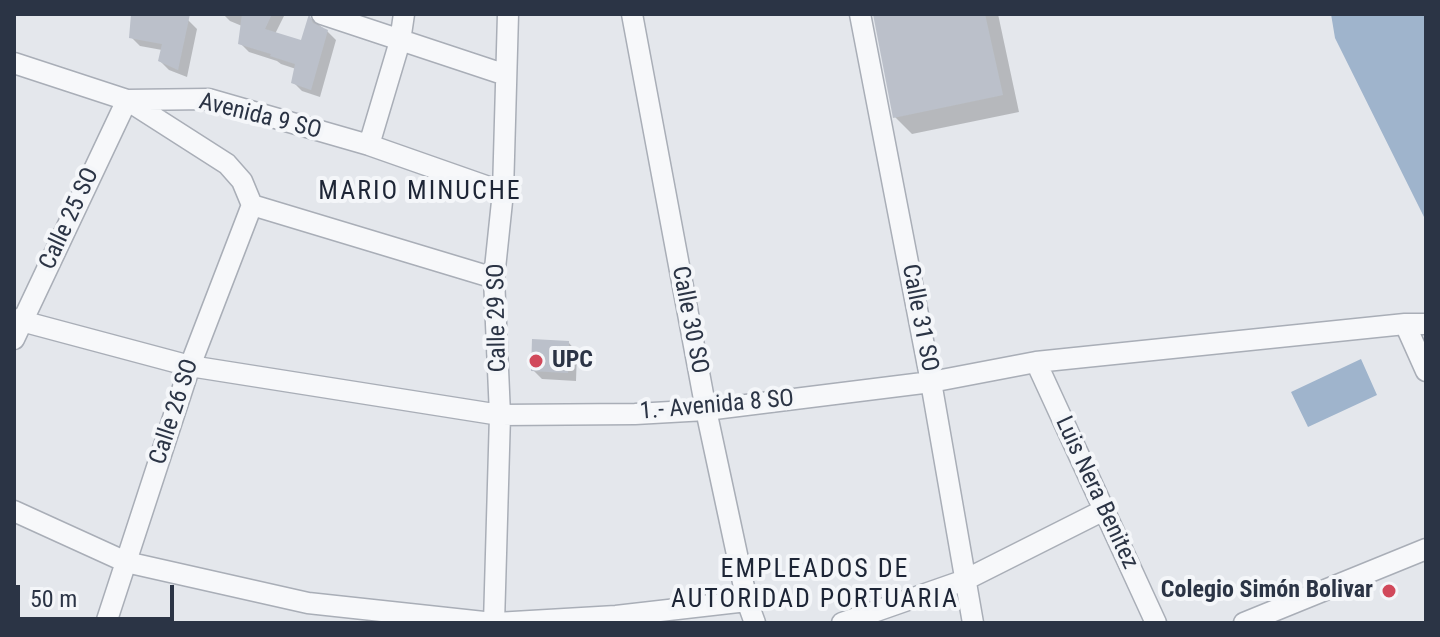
<!DOCTYPE html>
<html>
<head>
<meta charset="utf-8">
<style>
  body { margin:0 }
  #map { position:relative; width:1440px; height:637px; overflow:hidden; background:#e4e7ec; font-family:"Roboto Condensed",sans-serif }
  canvas { display:block }
  .frame { position:absolute; inset:0; border:16px solid #2b3445; pointer-events:none }
  .scale { position:absolute; left:16px; top:585px; width:158px; height:36px; box-sizing:border-box; border:4px solid #2b3445; border-top:0; padding-left:10px; font-size:24px; line-height:28px; white-space:nowrap; color:#2b3445; -webkit-text-stroke:6px #f4f6f9; paint-order:stroke }
</style>
</head>
<body>
<div id="map">
<canvas width="1440" height="637"></canvas>
<div class="frame"></div>
<div class="scale">50 m</div>
</div>
<script>
const g = document.querySelector('canvas').getContext('2d');
g.lineJoin = 'round';
function fillPath(path, color) {
  g.fillStyle = color;
  g.fill(path, 'evenodd');
}
function stroke(path, color, width, dash) {
  g.strokeStyle = color;
  g.lineWidth = width;
  g.lineCap = dash ? 'butt' : 'round';
  g.setLineDash(dash || []);
  g.stroke(path);
}
function drawText(font, color, halo, rows, align = 'center') {
  g.font = font + ' "Roboto Condensed",sans-serif';
  g.lineWidth = 8;
  g.setLineDash([]);
  g.textBaseline = 'middle';
  g.strokeStyle = halo;
  g.fillStyle = color;
  for (const [text, x, y, turn = 0] of rows) {
    g.save();
    g.translate(x, y);
    g.rotate((+turn || 0) * Math.PI / 180);
    g.textAlign = isNaN(turn) ? turn : align;
    if (halo) g.strokeText(text, 0, 0);
    g.fillText(text, 0, 0);
    g.restore();
  }
}
fillPath(new Path2D(`
  M1331,14h95v203h-2l-89,-179z
  M1361,359l16,36 -69,32 -17,-35z`), '#9fb4cc');
fillPath(new Path2D(`
  M133,14h37l18,6 9,9 -10,48 -18,-7 -9,-9 2,-11 -22,-4 -9,-9z
  M223,14h59l2,2 -9,18 27,9 8,-25 17,13 9,9 -16,57 -18,-6 -9,-9 3,-13 -15,-5 -4,-3 -28,-9 -9,-9 2,-17 -12,-5z
  M875,14h123l21,98 -107,22 -17,-17z
  M569,343l8,9 -1,29 -34,-2 -9,-9z`), '#0003');
fillPath(new Path2D(`
  M131,14h59l-12,56 -20,-9 4,-17 -33,-6z
  M242,14h30l-7,15 36,11 8,-26 4,9 15,7 -17,60 -20,-7 4,-19 -25,-8 1,-2 -33,-10z
  M873,14h112l18,81 -110,23z
  M532,339l37,2 -1,32 -37,-2z`), '#bbc0ca');
const minor = new Path2D(`
  M322,14l184,61
  M632,14l74,396 41,191 8,22
  M860,14l71,368 42,241
  M14,63l113,37 82,-1 160,46 134,47
  M369,145l31,-104 4,-27
  M14,319l176,47 310,49 135,-1 71,-4 225,-28 105,-20 369,-38h21
  M1405,324l21,47
  M14,339l113,-239 100,64 15,17 10,24 242,73
  M1036,362l120,261
  M14,511l112,51 182,41 185,20
  M106,623l84,-257 62,-161
  M494,623l6,-208 -6,-137 9,-86 5,-178
  M496,623l120,-7 131,-15
  M842,623l123,-43 139,-70
  M1244,623l182,-74`);
stroke(minor, '#a9aeb7', 23);
stroke(minor, '#f7f8fa', 20);
for (const [x, y, r, color] of [
  [536,361,8,"#d1495b"],
  [1389,591,8,"#d1495b"]
]) {
  const dot = new Path2D();
  dot.arc(x, y, r, 0, 2 * Math.PI);
  g.fillStyle = color;
  g.fill(dot);
  stroke(dot, '#f4f6f9', 3);
}
drawText('24px', '#2b3445', '#f4f6f9', [
  ["Avenida 9 SO",260,117,14],
  ["Calle 25 SO",70,219,-65],
  ["Calle 29 SO",498,318,-91],
  ["Calle 31 SO",919,318,79],
  ["Calle 30 SO",689,320,79],
  ["1.- Avenida 8 SO",717,406,-5],
  ["Calle 26 SO",175,412,-72],
  ["Luis Nera Benitez",1096,493,65]
]);
drawText('bold 24px', '#2b3445', '#f4f6f9', [
  ["UPC",552,361],
  ["Colegio Simón Bolivar",1373,591,"right"]
], 'left');
g.letterSpacing = '2px';
drawText('26px', '#1d2536', '#f4f6f9', [
  ["MARIO MINUCHE",420,192],
  ["EMPLEADOS DE",815,570],
  ["AUTORIDAD PORTUARIA",815,600]
]);
g.letterSpacing = '0px';
</script>
</body>
</html>
